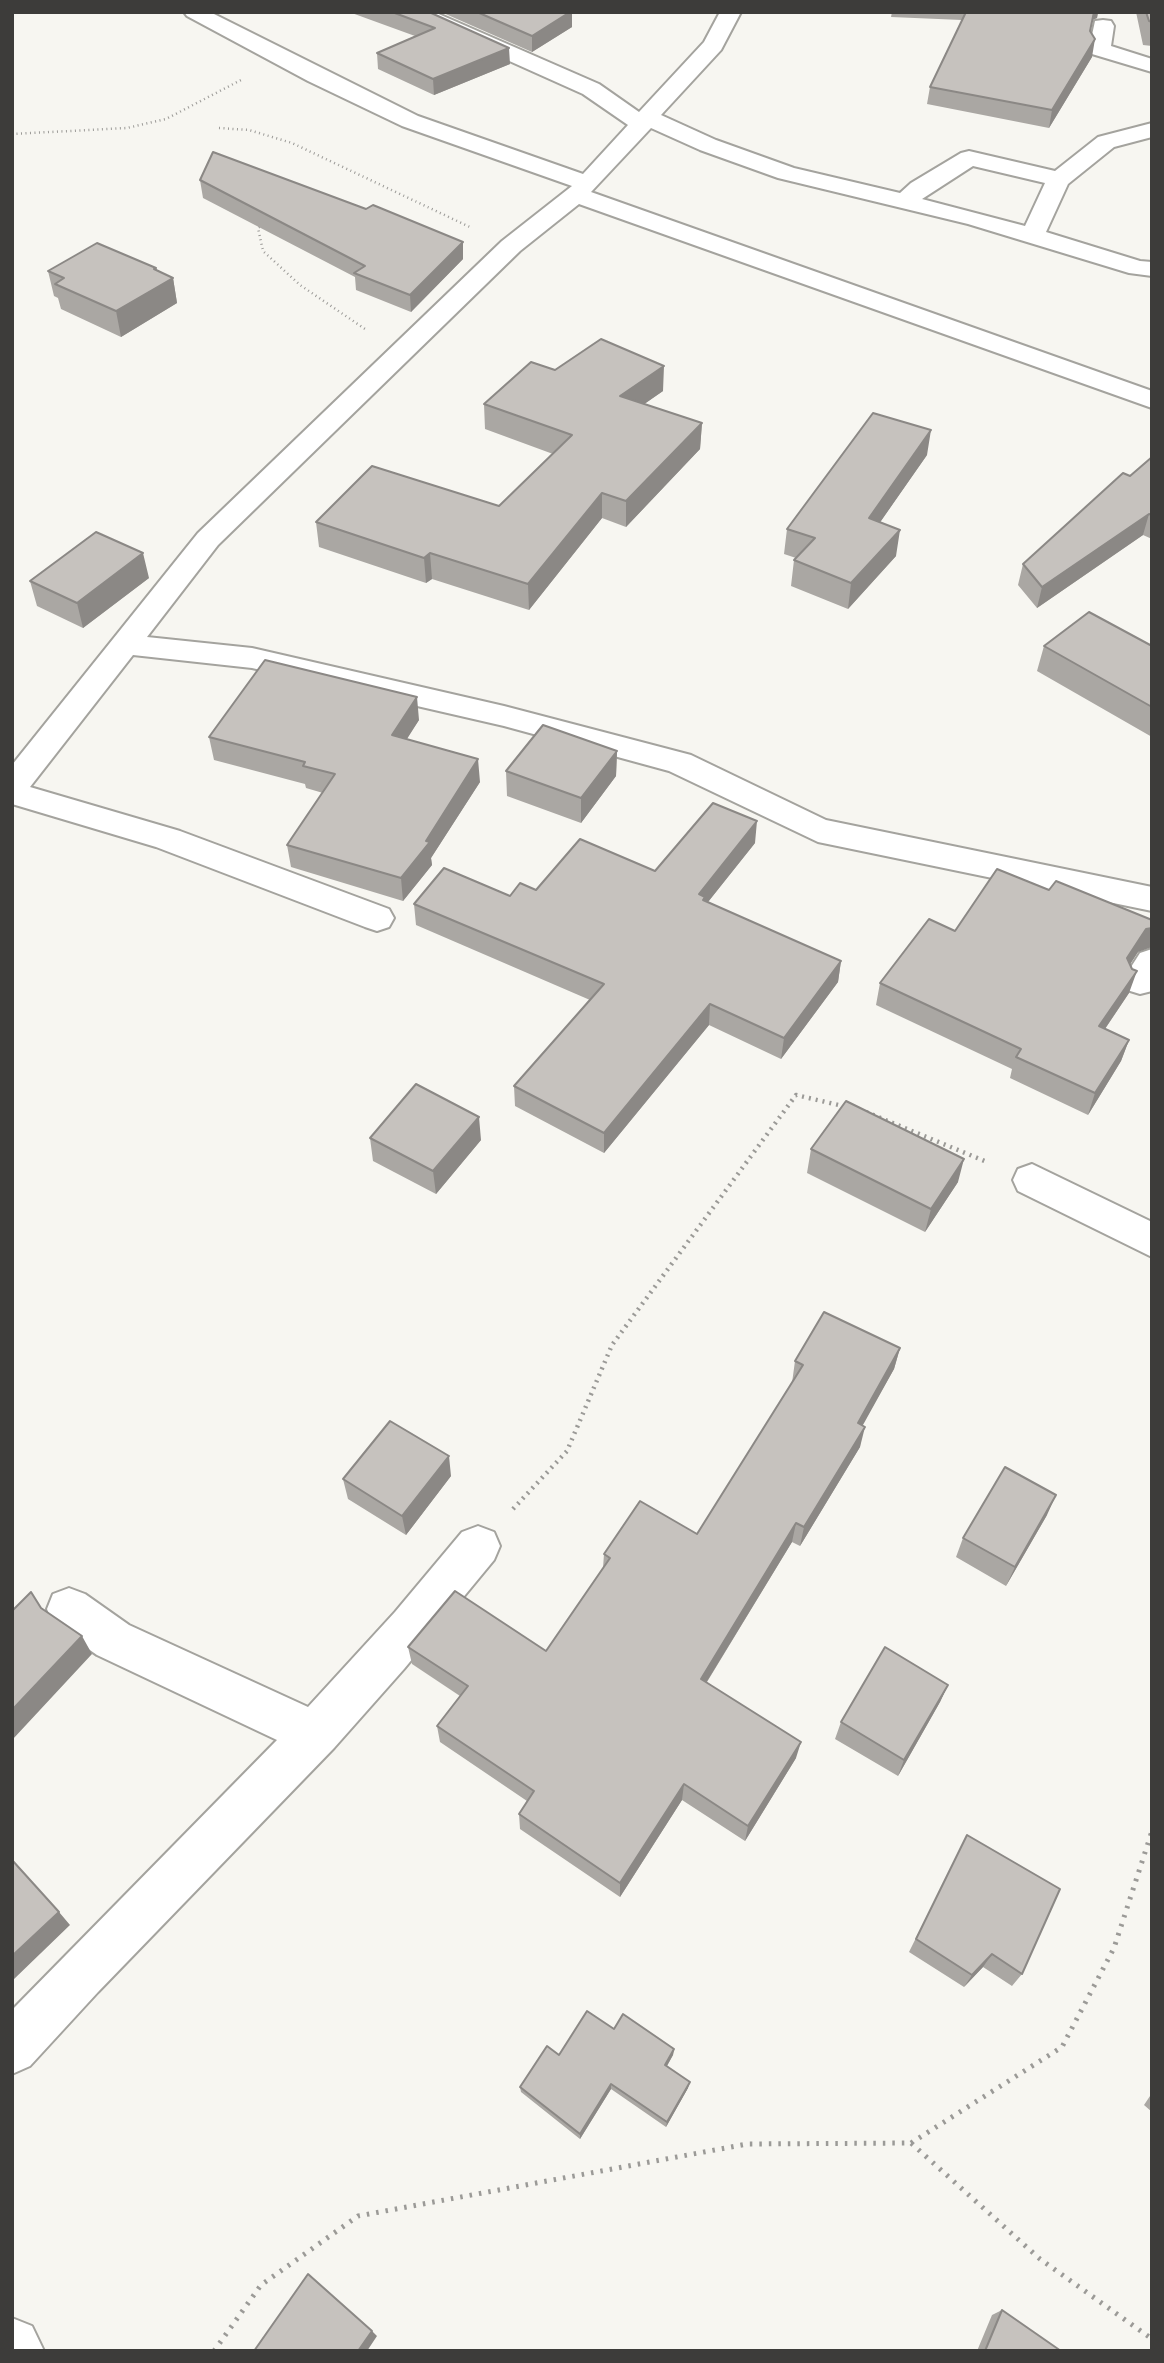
<!DOCTYPE html>
<html>
<head>
<meta charset="utf-8">
<style>
  body { margin:0 }
  #map { position:relative; width:1164px; height:2363px; overflow:hidden; background:#f7f6f1; font-family:Raleway,sans-serif }
  canvas { display:block }
  .frame { position:absolute; inset:0; border:14px solid #3d3c3a; pointer-events:none }
</style>
</head>
<body>
<div id="map">
<canvas width="1164" height="2363"></canvas>
<div class="frame"></div>
</div>
<script>
const g = document.querySelector('canvas').getContext('2d');
g.lineJoin = 'round';
function stroke(path, color, width, dash) {
  g.strokeStyle = color;
  g.lineWidth = width;
  g.lineCap = dash ? 'butt' : 'round';
  g.setLineDash(dash || []);
  g.stroke(path);
}
function fillPath(path, color) {
  g.fillStyle = color;
  g.fill(path, 'evenodd');
}
const minor = new Path2D(`
  M184,12h26l208,104 165,58 45,-49 -45,-31 -174,-78 -3,-4h28l165,72 40,28 65,-70 16,-30h21l-20,38 -60,65 55,25 78,28 106,25 11,-10 50,-30 8,-2 86,20 43,-34 54,-14v14l-38,10 -46,37 -22,48 94,29 12,1v14l-23,-3 -161,-49 -190,-46 -78,-28 -49,-22 -60,64 561,199v17l-573,-204 -59,47 -302,294 -71,92 105,11 252,58 187,49 135,65 326,67v24l-334,-69 -149,-71 -165,-45 -252,-58 -119,-13 -103,132 150,44 209,78 5,9 -5,9 -12,4 -12,-4 -209,-80 -144,-43v-39l186,-232 304,-292 70,-55 -170,-60 -94,-45 -121,-65zM973,166l72,17 -20,43 -103,-27z
  M1103,20l8,1 3,5 -3,20 41,13v13l-60,-18 -3,-5 6,-28z
  M1152,949v42l-12,3 -13,-4 -5,-9 18,-28z
  M1032,1164l120,58v35l-134,-66 -5,-11 5,-11z
  M478,1526l16,6 6,14 -6,14 -90,109 -70,79 -236,244 -68,74 -18,8v-64l265,-270 -180,-85 -44,-31 -6,-15 6,-15 16,-6 16,6 44,31 179,82 87,-95 67,-80z
  M12,2318l20,8 12,25h-32z`);
stroke(minor, '#a4a39e', 4);
stroke(new Path2D(`
  M219,128l30,2 43,13 180,85
  M12,134l115,-6 39,-9 75,-39
  M263,224l-5,4 5,23 37,34 65,44`), '#9b9a97', 2.5, [1, 3.5]);
stroke(new Path2D(`
  M866,1112l121,50
  M513,1509l54,-58 45,-106 184,-250 51,12`), '#9b9a97', 4.5, [2, 5]);
stroke(new Path2D(`
  M911,2143l151,-96 52,-99 38,-117
  M214,2351l47,-66 97,-69 389,-72 164,-1 129,116 112,80`), '#9b9a97', 5, [2.5, 7]);
fillPath(minor, '#fff');
fillPath(new Path2D(`
  M349,12h80l81,52 -76,31 -56,-26 -1,-16 38,-17z
  M441,12h131v15l-40,25z
  M892,12h206l-1,6 -5,2 -2,12 2,25 -43,71 -122,-24 3,-17 32,-67 -71,-3z
  M1136,12h16v34l-9,-1z
  M200,180l263,79 -52,53 -55,-22 -1,-13 -152,-79z
  M48,271h108l17,7 4,25 -56,34 -60,-28 -3,-11 -4,-2z
  M555,370l108,21 -19,13 58,19 -2,26 -74,78 -24,-9 -73,92 -97,-31 -6,4 -107,-36 -3,-25 183,-16 54,-52 -68,-25 -1,-25z
  M927,455l-47,67 16,34 -48,53 -57,-23 3,-26 2,-2 -12,-4 3,-25z
  M1152,457v82l-9,-4 -106,73 -19,-23 5,-21 107,-88z
  M149,578l-66,50 -46,-22 -7,-25z
  M1044,646h108v91l-115,-66z
  M419,720l-13,19 74,43 -49,76 1,7 -29,36 -112,-34 -4,-22 36,-52 -17,-5 -1,-4 -91,-24 -5,-23z
  M617,751l-1,25 -35,47 -74,-27 -1,-25z
  M755,843l-47,59 133,59 -3,21 -57,77 -72,-34 -105,128 -89,-47 -1,-20 76,-86 -174,-75 -2,-21 96,-8 26,-6 119,-19z
  M955,931l183,21 -8,12 -1,29 -24,36 24,11 -8,21 -33,54 -78,-37 2,-9 -136,-64 4,-22z
  M370,1138l111,2 -45,54 -63,-33z
  M811,1149l147,33 -33,50 -118,-59z
  M900,1348l-6,21 -32,56 -2,22 -60,99 -8,-4 -85,140 89,76 -51,83 -63,-41 -62,97 -100,-68 -1,-15 8,-13 -87,-59 -3,-16 23,-30 -48,-32 -4,-17 138,4 57,-83 1,-14 93,-20 95,-151 3,-22z
  M451,1476l-45,59 -58,-36 -5,-20z
  M1047,1515l-41,71 -50,-29 7,-19z
  M948,1685l-8,17 -42,74 -63,-37 6,-17z
  M967,1835l55,139 -10,12 -29,-19 -19,20 -55,-35z
  M614,2029l60,20 -1,6 -6,11 21,22 -22,39 -55,-38 -31,50 -59,-47 -1,-5 39,-32z
  M1152,2093v19l-8,-7z
  M1002,2310l59,41h-84l15,-36z`), '#aaa7a3');
fillPath(new Path2D(`
  M570,12h2v15l-40,25v-16z
  M1094,12h4l-1,6 -5,2z
  M1095,39l-3,18 -43,71 3,-18z
  M509,48l1,16 -76,31 -1,-16z
  M463,242v17l-52,53 -1,-17z
  M156,268l3,18 14,-8 4,25 -56,34 -5,-26z
  M664,366l-1,25 -43,30v-25z
  M702,423l-2,26 -74,78v-26z
  M931,430l-4,25 -62,89 4,-26z
  M602,493v25l-73,92 -1,-26z
  M1149,514l-6,21 -106,73 5,-21z
  M900,530l-4,26 -48,53 3,-26z
  M143,553l6,25 -66,50 -6,-25z
  M430,553l2,26 -6,4 -2,-25z
  M417,697l2,23 -24,38 -3,-23z
  M617,751l-1,25 -35,47v-25z
  M478,759l2,23 -49,76 1,7 -29,36 -2,-23z
  M757,821l-2,22 -51,64 -5,-13z
  M1152,928v19l-14,5 -18,28 7,-22 19,-29z
  M841,961l-3,21 -57,77 3,-21z
  M1137,971l-8,22 -37,55 7,-22z
  M710,1004l-1,21 -105,128v-20z
  M1129,1040l-8,21 -33,54 7,-22z
  M479,1117l2,23 -45,54 -3,-23z
  M964,1159l-6,23 -33,50 6,-23z
  M900,1348l-6,21 -41,74 5,-20z
  M865,1427l-5,20 -60,99 4,-19z
  M449,1456l2,20 -45,59 -4,-19z
  M1056,1495l-9,20 -41,71 9,-19z
  M796,1523l-4,19 -94,154 3,-17z
  M82,1636l10,18 -79,85 -1,-29z
  M948,1685l-8,17 -42,74 6,-16z
  M801,1742l-5,16 -51,83 3,-15z
  M684,1784l-2,16 -62,97v-14z
  M59,1912l11,13 -58,56v-25z
  M992,1954l-9,13 -19,20 8,-12z
  M674,2049l-1,6 -9,16 1,-6z
  M690,2082l-2,6 -22,39 1,-5z
  M611,2084v5l-31,50v-5z
  M372,2331l5,5 -10,15h-9z`), '#8b8885');
const building = new Path2D(`
  M392,12h37l80,36 -76,31 -56,-26 58,-25z
  M477,12h93l-38,24z
  M966,12h128l-4,19 5,8 -43,71 -122,-23z
  M1146,12h6v10l-3,-1z
  M213,152l153,57 7,-4 90,37 -53,53 -56,-22 11,-7 -165,-86z
  M97,243l59,25 -2,1 19,9 -57,33 -61,-27 9,-6 -16,-7z
  M601,339l63,27 -44,30 82,27 -76,78 -24,-8 -74,91 -98,-31 -6,5 -108,-36 56,-56 127,40 73,-71 -88,-31 47,-42 24,8z
  M873,413l58,17 -62,88 31,12 -49,53 -57,-23 21,-22 -28,-9z
  M1152,457v58l-3,-1 -107,73 -19,-23 100,-91 7,3z
  M96,532l47,21 -66,50 -47,-22z
  M1089,612l63,34v61l-108,-61z
  M265,660l152,37 -25,38 86,24 -52,82 4,1 -29,36 -114,-33 48,-71 -32,-8 2,-4 -96,-25z
  M543,725l74,26 -36,47 -75,-27z
  M713,803l44,18 -58,73 6,3 -2,3 138,61 -57,77 -74,-34 -106,129 -90,-47 90,-102 -190,-80 30,-36 66,28 10,-13 16,7 44,-51 75,32z
  M997,869l52,21 7,-9 96,39v8l-6,1 -19,29 5,11 5,2 -38,55 30,14 -34,53 -79,-36 5,-8 -141,-66 49,-64 26,12z
  M416,1084l63,33 -46,54 -63,-33z
  M846,1101l118,58 -33,50 -120,-60z
  M824,1312l76,36 -42,75 7,4 -61,100 -8,-4 -95,156 100,63 -53,84 -64,-42 -64,99 -101,-69 15,-23 -97,-65 31,-40 -60,-39 47,-56 91,60 64,-93 -6,-4 36,-53 57,33 106,-169 -8,-4z
  M390,1421l59,35 -47,60 -59,-37z
  M1005,1467l51,28 -41,72 -52,-29z
  M31,1592l10,16 41,28 -70,74v-99z
  M885,1647l63,38 -44,75 -63,-38z
  M967,1835l93,54 -38,85 -30,-20 -20,21 -56,-36z
  M12,1860l47,52 -47,44z
  M587,2011l27,18 9,-15 51,35 -9,16 25,17 -23,40 -56,-38 -31,50 -60,-47 27,-41 12,9z
  M308,2274l64,57 -14,20h-104z
  M1002,2310l59,41h-76z`);
fillPath(building, '#c6c2be');
stroke(building, '#8b8885', 2);
</script>
</body>
</html>
